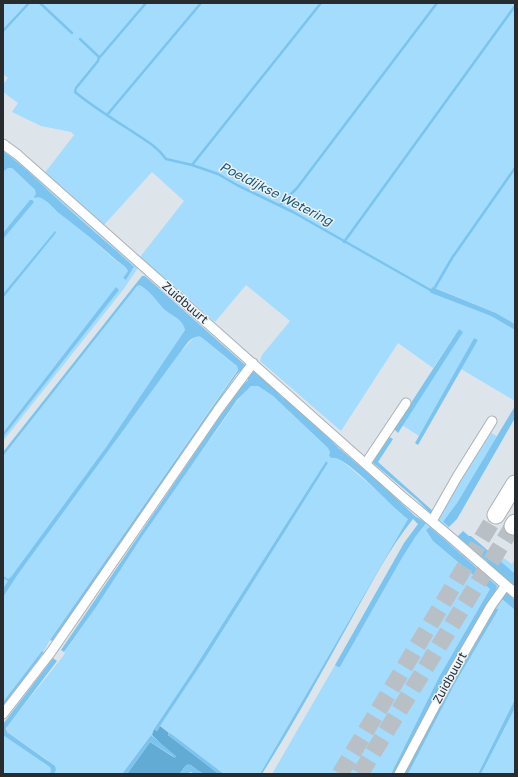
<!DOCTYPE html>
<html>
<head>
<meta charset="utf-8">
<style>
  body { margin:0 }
  #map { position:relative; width:518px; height:777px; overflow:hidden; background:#dde5eb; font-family:"Golos Text",sans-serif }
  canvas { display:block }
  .frame { position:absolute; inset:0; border:4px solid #292c2e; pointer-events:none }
</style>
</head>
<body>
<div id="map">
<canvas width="518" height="777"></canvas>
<div class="frame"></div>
</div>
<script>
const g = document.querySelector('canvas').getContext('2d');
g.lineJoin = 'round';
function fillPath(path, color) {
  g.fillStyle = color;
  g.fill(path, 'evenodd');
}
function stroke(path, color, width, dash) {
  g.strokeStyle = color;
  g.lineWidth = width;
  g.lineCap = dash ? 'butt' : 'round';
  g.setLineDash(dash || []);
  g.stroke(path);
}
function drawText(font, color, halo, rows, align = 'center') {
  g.font = font + ' "Golos Text",sans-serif';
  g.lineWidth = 3;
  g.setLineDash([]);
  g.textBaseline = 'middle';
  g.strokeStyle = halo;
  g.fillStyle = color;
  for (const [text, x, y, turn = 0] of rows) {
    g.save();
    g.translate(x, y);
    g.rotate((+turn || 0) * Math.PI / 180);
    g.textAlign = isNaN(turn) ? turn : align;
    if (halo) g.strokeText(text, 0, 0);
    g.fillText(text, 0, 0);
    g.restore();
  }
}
fillPath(new Path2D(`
  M3,3h512v321l-19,-11 -63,-26 -2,6 60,23 24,14v71l-54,-32 17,-29 -4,-2 -55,98 -17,-11 60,-93 -3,-3 -26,39 -35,-25 -57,88 -81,-70 2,-6 28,-34 -44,-36 -31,37 -75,-65 44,-56 -32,-29 -48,53 -60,-51 30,-39 -3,-3 -30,-6 -29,-14 6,-9 -15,-11v-8l5,-6 -5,-4z
  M3,148l135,120 -15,22 -120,151v-269l5,-4h4l44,43 21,15 38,34 13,9v2l-5,7 3,2 8,-12c-22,-23 -47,-43 -71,-64 -20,-17 -39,-37 -60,-53z
  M138,281l17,16 7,9 17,13 5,6 1,5 -56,85 1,6 49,-67 16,-18 6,1 36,29 1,3 -188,271 -6,11h-2l-39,51v-248z
  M251,386h7l15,10 55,52 2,4 -1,4 9,2 16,13 34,29 13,14 7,5 -148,255h-36l-64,-48 46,-69 122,-194 -2,-2 -134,211 -38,57 -1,5 -3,2 -28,38h-68l2,-4 -10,-11 -39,-27v-6l57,-71 1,-4c27,-37 50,-76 76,-113 22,-33 44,-65 68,-97 14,-18 25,-40 42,-55z
  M491,433l6,3 -40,67 -14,20 6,4 -1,3 -12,-10z
  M422,516l77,67 1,3 -10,19 7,-19 -68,-59 4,14 57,48 -51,88 -48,97h-119l63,-109 5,2 62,-109 14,-22 9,-13 -6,-5z
  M495,554h3l14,10 3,-5 -1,15 -22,-19z
  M506,591l9,6v3l-6,-6 -7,5 13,11v89l-37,75h-70l46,-89 43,-73v-4l-4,-1z
  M515,708v66h-34z
  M3,731l51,37 -3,6h-48z`), '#a4dcfe');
fillPath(new Path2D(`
  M160,726l9,7 -1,2 51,39c-5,0 -12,1 -17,-1 -11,-5 -12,-16 -22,1h-53l23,-32 25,16 -23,-23 2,-6 3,2z`), '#61abd5');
fillPath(new Path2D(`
  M3,151c22,16 40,35 60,53 23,21 48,41 71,63l-8,13 -3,-2 5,-7c-2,-5 -9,-8 -13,-12 -18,-16 -36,-31 -55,-45 -8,-6 -13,-15 -22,-17l-3,1 -1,-1 2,-3 -1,-4 -23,-22h-4l-5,4z
  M30,200h2l2,2 -31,37v-6z
  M55,231l1,1 -1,2 -52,64v-4z
  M142,276h3l99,88 25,20 13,13 10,6 48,46 41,35 34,32 11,7 -10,13 -14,22 -62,109h-2l-3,-2 69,-122 14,-19 -5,-5c-24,30 -42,65 -61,99 -29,52 -58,105 -90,156h-2l148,-255c-14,-9 -63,-65 -76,-61l-3,-2 1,-4 -2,-4 -55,-52 -15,-10h-7l-14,14 -96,138 -45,69 -32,45 -3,-2 146,-215 32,-46 9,-9v-4l-5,-5h-3l-3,3c-63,89 -122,180 -185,267l-2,-1 188,-270 -1,-4 -36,-29c-10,-3 -16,10 -22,17l-161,220 -15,23v-8l5,-8 -5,-3v-2l5,3 3,-2 96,-131 78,-116c-2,-12 -14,-14 -22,-22 -7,-8 -13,-17 -23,-23l-3,1 -134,170v-4z
  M116,287l3,3 -116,147v-4z
  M432,287l64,26 19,11v6l-24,-14 -60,-23 -1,-1z
  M459,329l4,3 -65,101 -4,-4z
  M474,338l4,2 -60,105 -3,-2z
  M515,406v12l-58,101 -8,8 -6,-5 14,-19z
  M389,437l4,2 -15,23 56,50 -2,3 -15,-15 -45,-38z
  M326,461l2,2 -122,194 -46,69 -3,5 -3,-2 38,-57z
  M430,527l67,59 -2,7 -100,181h-4l48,-97 51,-88 -57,-48 -7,-11z
  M463,531l6,5h2l43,37 1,-1v15l-27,-23 -1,-3 -30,-24z
  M507,593l8,7v10l-13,-11 2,-5z
  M495,608l3,1 -1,3 -43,73 -46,89h-4c28,-57 61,-110 91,-166z
  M42,651l2,1 -41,54v-4z
  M53,658l4,3 -51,67 1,4 48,34 1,4 -2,4h-4l1,-4 -1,-3 -47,-32v-11z
  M515,699v9l-34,66h-3z
  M170,733l54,41h-5l-6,-4 -45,-35z
  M151,735l25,21v2l-26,-16 -23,32h-5z
  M188,764l3,1 12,9h-9l-3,-2 -4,2h-7l5,-8z`), '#7ac4ef');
stroke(new Path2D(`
  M40,3l32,30
  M3,31l26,-28
  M80,39l19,18 -1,4 -22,27 -1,4c17,14 36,26 55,38 13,9 27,16 36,29l26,6 26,9 19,11 56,27 139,79
  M100,57l46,-54
  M107,115l94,-112
  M192,165l129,-162
  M280,205l17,-17 140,-185
  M344,242l171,-236
  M434,289l18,-31 63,-90`), '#7ac4ef', 2.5);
stroke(new Path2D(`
  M340,774l156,-259
  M360,774l153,-248`), '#b9c0c5', 17, [17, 8]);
const minor = new Path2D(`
  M3,144l15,11 386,343 43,36 68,59
  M366,463l40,-60
  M432,521l25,-44 35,-56
  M3,714l48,-62 167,-242 35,-47
  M399,774l55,-104 37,-64 15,-21`);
const motorway = new Path2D(`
  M496,515l19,-31
  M513,526l2,-3`);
stroke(minor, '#aab2b7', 11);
stroke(motorway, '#aab2b7', 19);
stroke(minor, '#fff', 9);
stroke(motorway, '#fff', 17);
drawText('12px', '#292c2e', '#eaf3f8', [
  ["Zuidbuurt",185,303,41],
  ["Zuidbuurt",450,678,-61]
]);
drawText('italic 13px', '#1c5572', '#eaf3f8', [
  ["Poeldijkse Wetering",276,194,27]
]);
</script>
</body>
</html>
